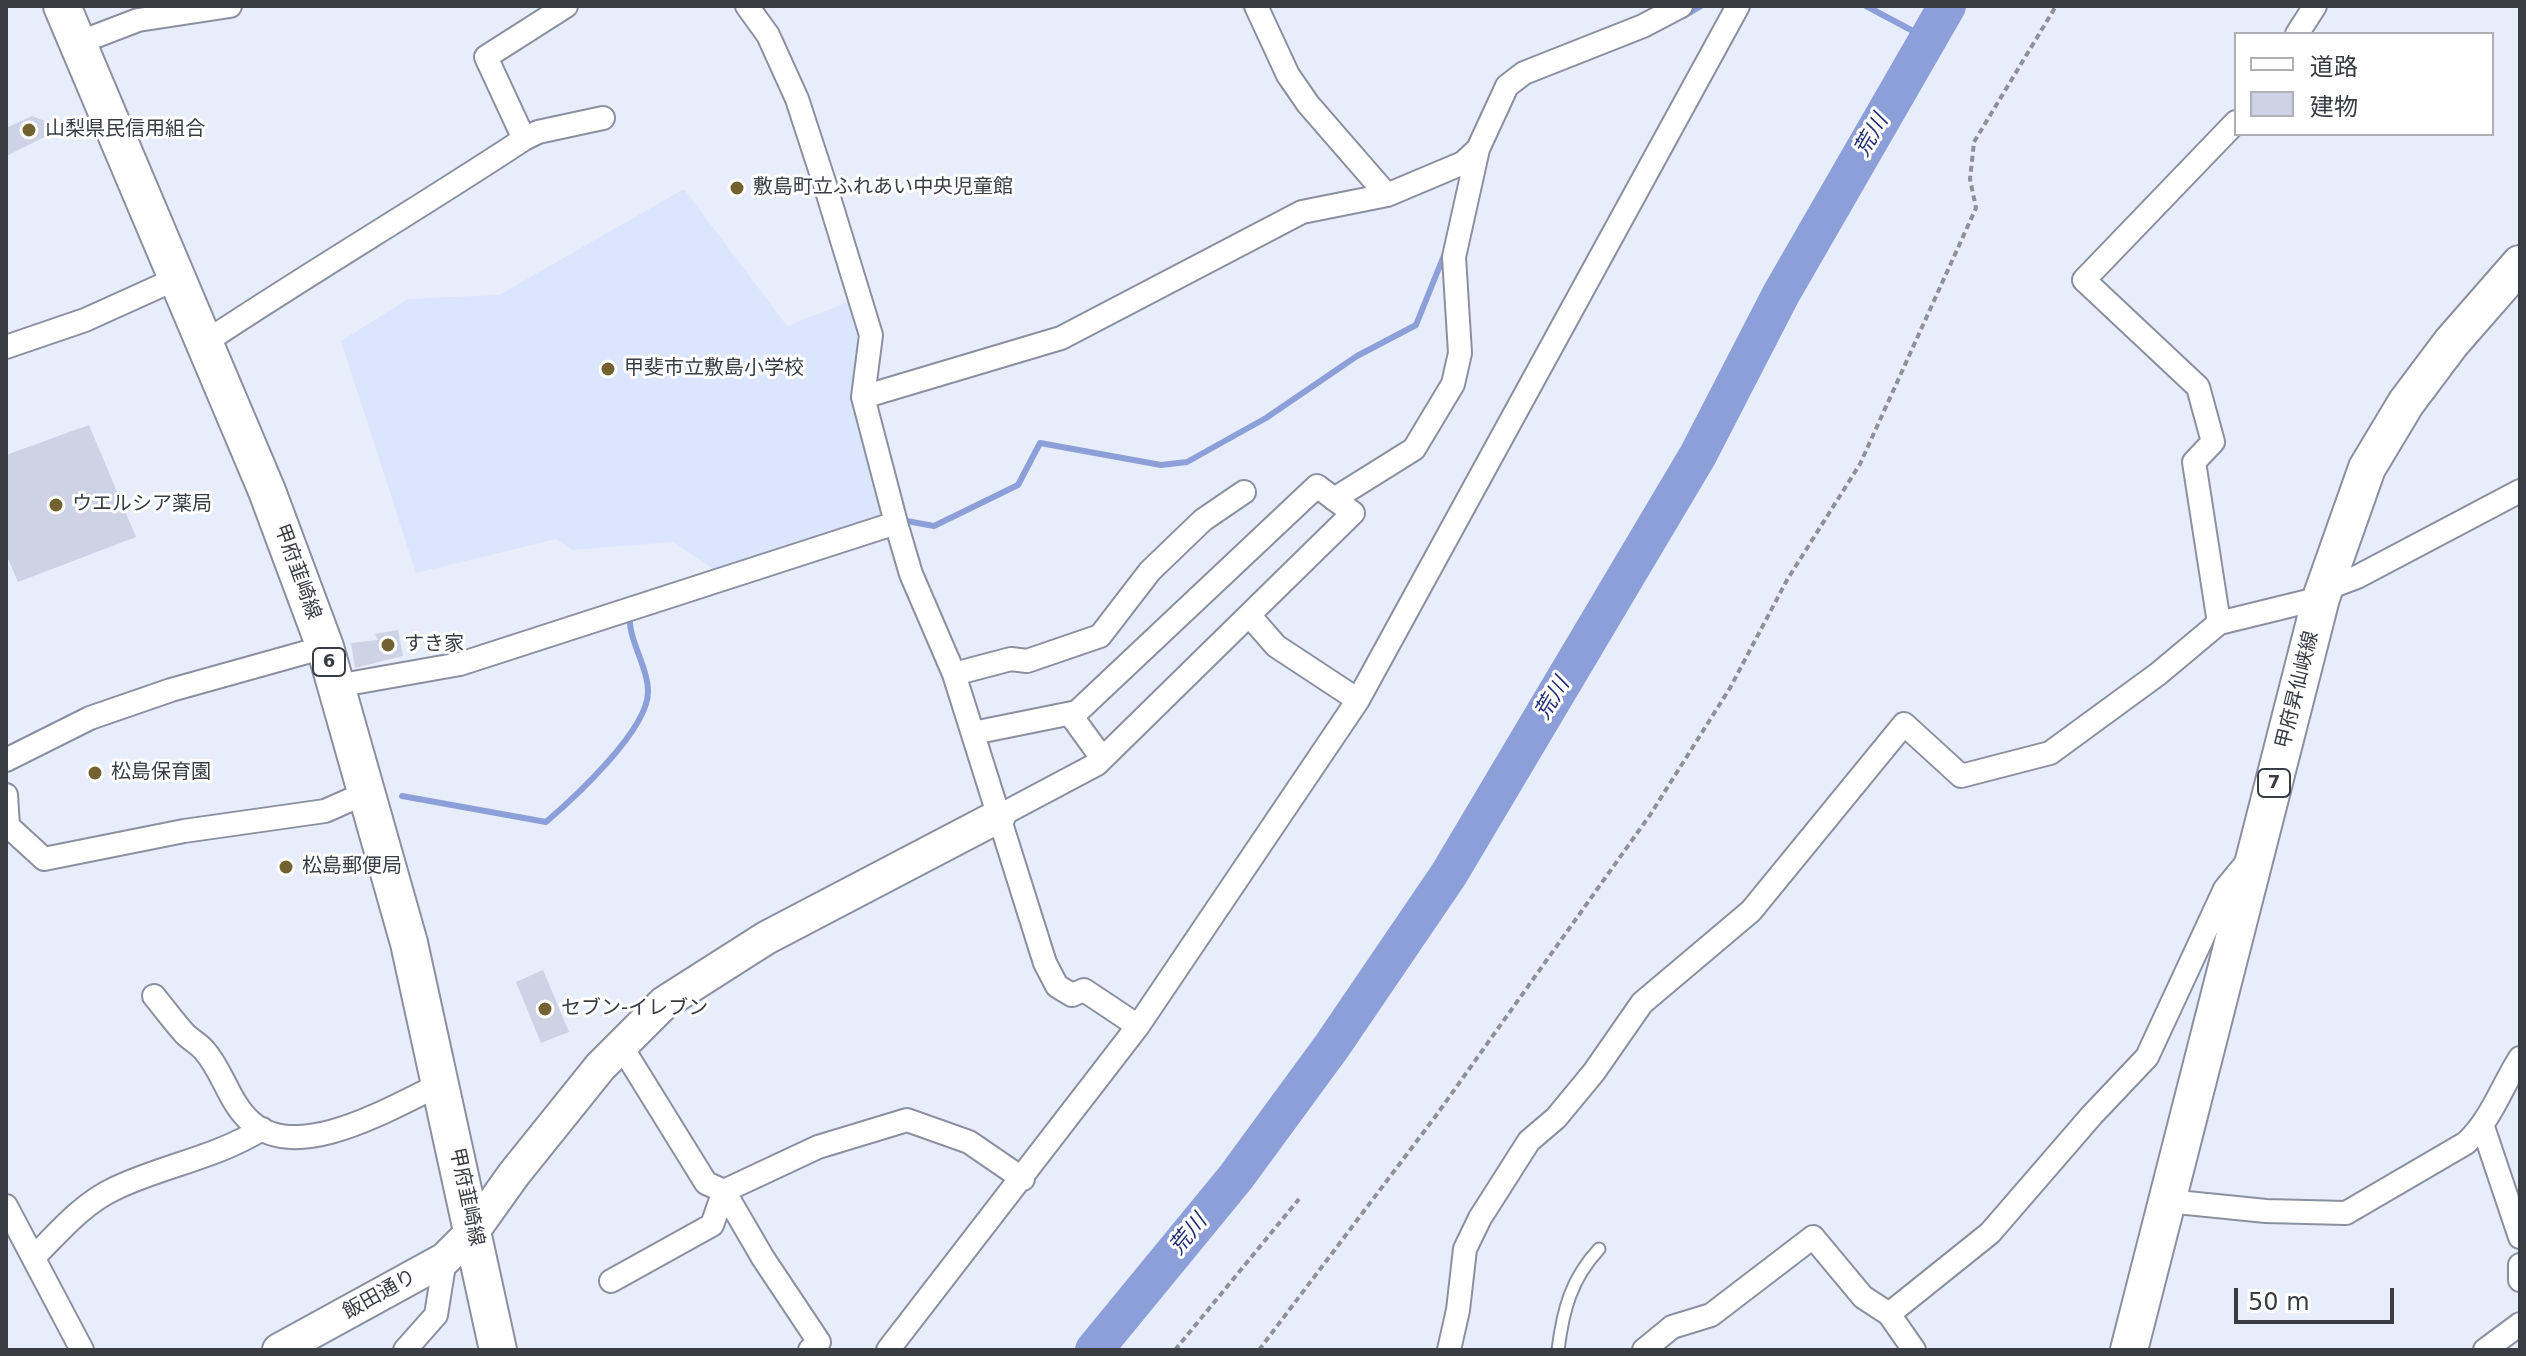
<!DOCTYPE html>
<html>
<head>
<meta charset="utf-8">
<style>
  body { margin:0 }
  #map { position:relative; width:2526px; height:1356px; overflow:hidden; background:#e8edfc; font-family:"DejaVu Sans","Noto Sans JP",sans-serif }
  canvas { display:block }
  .frame { position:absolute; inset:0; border:8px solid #3a3c44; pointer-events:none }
  .legend { position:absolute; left:2234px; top:32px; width:260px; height:104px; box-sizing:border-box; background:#fff; border:2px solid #b0b1b4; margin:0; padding:10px 14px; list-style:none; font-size:24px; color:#3a3c44 }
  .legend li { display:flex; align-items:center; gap:16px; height:40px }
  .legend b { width:40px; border:2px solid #b0b1b4 }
  .scale { position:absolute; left:2234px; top:1288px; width:160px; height:36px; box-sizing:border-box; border:4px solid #3a3c44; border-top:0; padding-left:10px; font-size:24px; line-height:28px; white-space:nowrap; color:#3a3c44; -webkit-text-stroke:6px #fff; paint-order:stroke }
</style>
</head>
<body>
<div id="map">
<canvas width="2526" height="1356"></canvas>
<div class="frame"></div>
<ul class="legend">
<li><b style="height:10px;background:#fff"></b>道路</li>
<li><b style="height:22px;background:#cdd3e5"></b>建物</li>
</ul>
<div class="scale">50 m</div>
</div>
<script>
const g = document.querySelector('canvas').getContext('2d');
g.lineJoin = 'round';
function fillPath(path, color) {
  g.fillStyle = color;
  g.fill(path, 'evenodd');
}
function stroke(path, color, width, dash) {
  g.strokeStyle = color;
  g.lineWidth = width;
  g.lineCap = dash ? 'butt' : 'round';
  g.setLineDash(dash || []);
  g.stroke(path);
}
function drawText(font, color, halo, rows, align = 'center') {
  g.font = font + ' "DejaVu Sans","Noto Sans JP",sans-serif';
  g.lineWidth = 6;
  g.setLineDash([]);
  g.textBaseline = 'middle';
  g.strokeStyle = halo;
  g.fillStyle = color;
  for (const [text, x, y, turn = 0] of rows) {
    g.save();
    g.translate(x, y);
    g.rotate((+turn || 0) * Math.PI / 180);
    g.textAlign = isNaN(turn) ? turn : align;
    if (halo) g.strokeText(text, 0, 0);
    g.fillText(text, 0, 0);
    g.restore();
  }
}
fillPath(new Path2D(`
  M684,189l103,137 71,-28 13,37 -8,62 33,126 -171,54 -52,-35 -100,8 -17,-11 -140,34 -75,-232 67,-42 91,-4z`), '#dce5fe');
stroke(new Path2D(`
  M1866,6l62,33
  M1684,16l17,-10
  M901,520l33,6 84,-41 22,-42 121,22 26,-3 79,-44 91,-62 59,-31 29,-72
  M402,796l144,26c28,-24 102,-92 102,-130 0,-26 -21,-54 -18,-78`), '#8d9fd9', 6);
stroke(new Path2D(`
  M1094,1350l142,-173 96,-131 117,-172 249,-419 83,-161 166,-288`), '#8d9fd9', 38);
fillPath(new Path2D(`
  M32,116l31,12 -57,28v-28z
  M89,425l47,112 -118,45 -12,-28v-99z
  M398,630l5,26 -48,12 -4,-25 27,-3 -3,-6z
  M543,970l26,62 -28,11 -25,-61z`), '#cdd3e5');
const lane = new Path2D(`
  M1558,1350c5,-40 13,-71 41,-101`);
const street = new Path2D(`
  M747,6l21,29 29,64 29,89 45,147 -8,62 33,126 15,51 43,100 91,289 12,23 15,9 12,-5 54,36
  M1256,6l32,69 20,29 79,91
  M2297,34l18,-28
  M78,43l60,-23 92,-14
  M524,139l-38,-82 80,-51
  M204,343c105,-70 214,-134 320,-204l14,-7 65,-14
  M6,347l79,-27 93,-42
  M863,397l198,-59 241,-126 85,-17 76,-32 15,-14 29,-63 17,-13 119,-47 38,-20
  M1334,499l80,-50 39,-65 7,-31 -6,-96 24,-108
  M2325,589l32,-12 163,-86
  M1249,615l27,31 82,54
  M2219,623l-25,-161 19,-20 -15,-55 -114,-107 152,-158
  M954,674l57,-15 16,2 73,-25 50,-65 53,-51 41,-28
  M336,686l124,-22 436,-141
  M1070,714l32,44
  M973,733l104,-21 240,-226 36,27 -256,251 -98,52
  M6,760l84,-42 81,-28 154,-43
  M6,795l2,31 36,33 140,-28 141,-20 43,-19
  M154,996c10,12 20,26 31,38 6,6 14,10 19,16 19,21 25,53 47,72 48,43 144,-17 190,-38
  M620,1044l86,139 18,8 39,67 56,84 -9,8
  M2483,1127l37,110
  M2167,1201l99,10 80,2 120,-70c25,-23 36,-57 54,-85
  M6,1206l76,144
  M34,1257c24,-24 48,-53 80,-68 49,-24 97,-29 148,-60
  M2520,1265v15
  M611,1281l101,-56 12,-34 94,-44 89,-27 62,22 54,37
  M1889,1314l101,-81 102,-118 55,-58 78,-168 23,-28
  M405,1350l31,-35 9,-56
  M888,1350l250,-324 220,-326 380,-694
  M1449,1350l9,-40 7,-61 15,-31 49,-77 27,-23 38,-46 48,-69 109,-92 153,-187 57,52 89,-23 108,-79 61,-51 102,-25
  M1644,1350l28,-23 39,-12 102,-78 50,60 26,17 25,36
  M2485,1350l35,-26`);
const secondary = new Path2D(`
  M279,1350l166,-91 29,-29 40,-56 86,-107 64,-64 102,-65 233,-122`);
const primary = new Path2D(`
  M62,6l205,485 58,156 84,296 89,407
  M2129,1350l192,-752 46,-130 39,-65 45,-60 69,-79`);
stroke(lane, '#8a90a0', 15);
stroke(street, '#8a90a0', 26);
stroke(secondary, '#8a90a0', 36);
stroke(primary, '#8a90a0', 40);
stroke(new Path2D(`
  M1175,1350l124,-151
  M1259,1350l176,-233 215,-302 80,-127 57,-108 73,-116 116,-256 -6,-29 4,-37 82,-136`), '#8e919c', 4, [6, 4]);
stroke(lane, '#fff', 11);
stroke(street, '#fff', 22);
stroke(secondary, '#fff', 32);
stroke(primary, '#fff', 36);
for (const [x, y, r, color] of [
  [29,130,8,"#736230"],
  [737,188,8,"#736230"],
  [608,369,8,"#736230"],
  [56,505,8,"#736230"],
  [388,645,8,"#736230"],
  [95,773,8,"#736230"],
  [286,867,8,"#736230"],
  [545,1009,8,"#736230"]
]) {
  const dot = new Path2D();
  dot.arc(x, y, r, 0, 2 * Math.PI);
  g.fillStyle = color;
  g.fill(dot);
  stroke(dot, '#fff', 3);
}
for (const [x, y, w] of [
  [329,662,32],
  [2274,783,32]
]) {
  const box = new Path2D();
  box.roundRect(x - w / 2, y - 14, w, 28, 6);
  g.fillStyle = '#fff';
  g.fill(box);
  stroke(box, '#3a3c44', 2);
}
drawText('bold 18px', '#3a3c44', null, [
  ["6",329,662],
  ["7",2274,783]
]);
drawText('20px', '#3a3c44', '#fff', [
  ["山梨県民信用組合",45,130],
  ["敷島町立ふれあい中央児童館",753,188],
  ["甲斐市立敷島小学校",624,369],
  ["ウエルシア薬局",72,505],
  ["すき家",404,645],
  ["松島保育園",111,773],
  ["松島郵便局",302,867],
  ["セブン-イレブン",561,1009]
], 'left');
drawText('20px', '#3a3c44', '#fff', [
  ["甲府韮崎線",297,572,70],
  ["甲府昇仙峡線",2298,690,-76],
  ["甲府韮崎線",466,1197,78],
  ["飯田通り",380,1295,-29]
]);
drawText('italic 22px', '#212e72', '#fff', [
  ["荒川",1872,136,-60],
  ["荒川",1553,699,-59],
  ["荒川",1189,1235,-51]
]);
</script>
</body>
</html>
